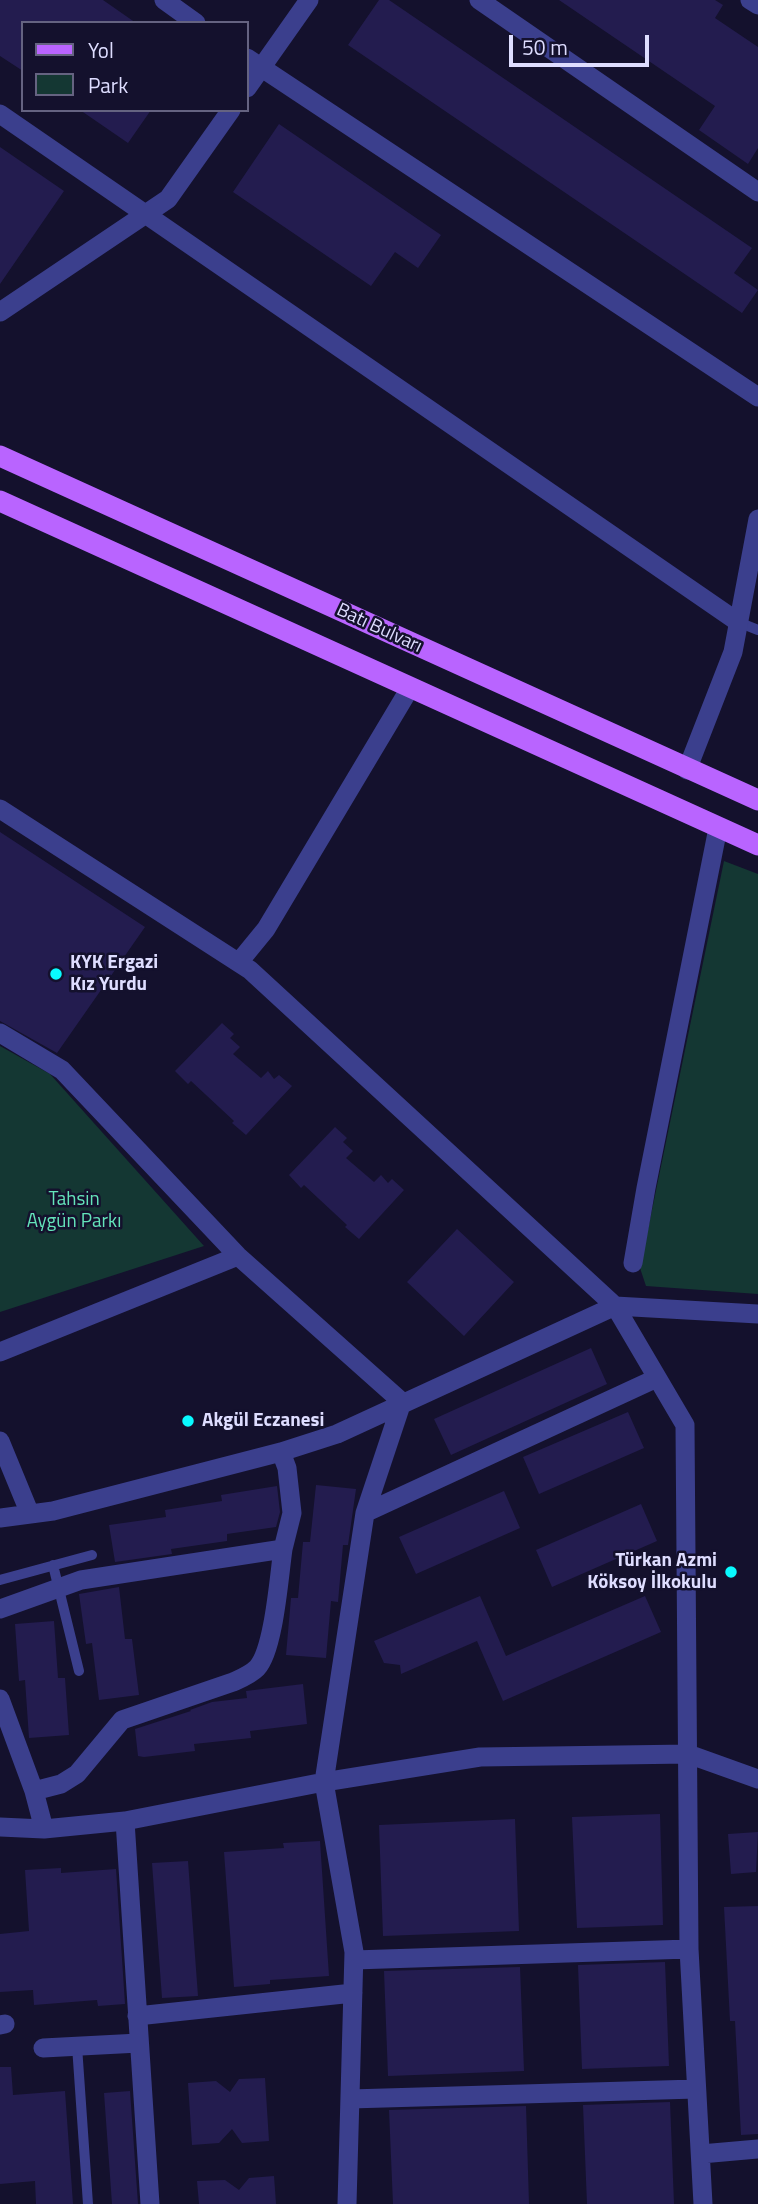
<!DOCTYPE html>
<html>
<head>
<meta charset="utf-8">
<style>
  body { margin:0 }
  #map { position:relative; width:758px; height:2204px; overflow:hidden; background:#14112d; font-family:"Titillium Web",sans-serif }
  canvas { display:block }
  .legend { position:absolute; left:21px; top:21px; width:228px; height:91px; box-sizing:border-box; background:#14112d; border:2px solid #656381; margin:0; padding:9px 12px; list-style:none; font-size:21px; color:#deddff }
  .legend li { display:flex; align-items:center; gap:14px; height:35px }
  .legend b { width:35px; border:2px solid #656381 }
  .scale { position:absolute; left:509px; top:35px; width:140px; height:32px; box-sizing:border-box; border:4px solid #deddff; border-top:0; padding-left:9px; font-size:21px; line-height:24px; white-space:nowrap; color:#deddff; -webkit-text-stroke:5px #14112d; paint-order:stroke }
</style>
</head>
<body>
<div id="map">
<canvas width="758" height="2204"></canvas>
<ul class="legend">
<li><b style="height:9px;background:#b964ff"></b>Yol</li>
<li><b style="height:19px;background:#143733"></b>Park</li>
</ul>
<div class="scale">50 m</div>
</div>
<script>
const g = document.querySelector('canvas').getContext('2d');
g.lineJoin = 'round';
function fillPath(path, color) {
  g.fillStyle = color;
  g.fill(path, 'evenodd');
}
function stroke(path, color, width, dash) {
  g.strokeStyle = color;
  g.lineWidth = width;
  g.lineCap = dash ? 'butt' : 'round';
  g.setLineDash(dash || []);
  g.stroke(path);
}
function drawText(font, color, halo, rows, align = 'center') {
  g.font = font + ' "Titillium Web",sans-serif';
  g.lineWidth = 5;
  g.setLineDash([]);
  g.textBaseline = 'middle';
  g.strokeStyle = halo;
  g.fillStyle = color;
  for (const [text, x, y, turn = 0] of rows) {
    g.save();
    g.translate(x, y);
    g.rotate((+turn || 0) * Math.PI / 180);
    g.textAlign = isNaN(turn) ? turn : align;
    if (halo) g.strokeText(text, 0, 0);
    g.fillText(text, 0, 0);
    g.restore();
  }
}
fillPath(new Path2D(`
  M724,861l34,13v420l-112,-8 -6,-18z
  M0,1046l50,28 154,172 -204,66z`), '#143733');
fillPath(new Path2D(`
  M0,0h103l33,23h-113v48l-23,-15z
  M379,0h10l363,248 -18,25 24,17 -16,23 -394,-268z
  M559,0h156l8,5 -8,13 43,29v101l-10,16 -49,-34 16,-24z
  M80,110h71l-23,33z
  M279,124l162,111 -23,33 -23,-16 -24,34 -138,-94z
  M0,147l64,44 -64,93z
  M0,832l145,95 -88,126 -57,-32z
  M222,1023l12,11 -4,4 10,9 -7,7 28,24 7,-7 6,8 5,-4 13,11 -46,49 -14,-12 2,-2 -43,-40 -3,3 -13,-13z
  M335,1127l12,11 -4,4 10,9 -7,7 28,24 7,-7 7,8 4,-4 12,11 -45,49 -14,-12 2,-2 -43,-40 -3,3 -12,-13z
  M457,1229l57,53 -50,54 -57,-54z
  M591,1348l16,36 -156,71 -17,-36z
  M628,1412l16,36 -105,46 -16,-37z
  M316,1485l40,4 -8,56h-5l-5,57 -7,-1 -5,57 -40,-3 5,-57h7l5,-56h7z
  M277,1486l3,26 -4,15 -49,7v7l-56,8 1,5 -57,8 -6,-37 57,-8 -1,-7 57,-9 -1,-6z
  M504,1491l16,37 -104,46 -17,-37z
  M641,1504l16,37 -105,46 -16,-37z
  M119,1587l6,52h7l7,56 -40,5 -7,-57 -6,1 -7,-50z
  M480,1596l26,60 139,-60 16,36 -158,69 -26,-60 -76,33 -1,-9 -16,-2 -10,-22z
  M54,1621l4,57h7l4,57 -40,3 -4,-58 -6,1 -4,-57z
  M303,1684l4,40 -57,7 1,7 -57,6 1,7 -51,6 -6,-1 -3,-27 56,-18 -1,-1 22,-8 35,-4 -1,-7z
  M660,1814l3,111 -86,3 -5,-111z
  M515,1819l4,112 -136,5 -4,-111z
  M758,1832l-2,40 -25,2 -3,-40z
  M320,1841l9,135 -59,4v4l-36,3 -10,-135 60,-4 -1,-5z
  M188,1861l10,135 -36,2 -10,-135z
  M61,1868v5l55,-4 9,135 -27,2 -1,-6 -63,5 -1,-15 -33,2v-58l29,-3 -4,-61z
  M758,1906v228l-17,1 -6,-114h-5l-6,-114z
  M665,1962l4,104 -87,3 -4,-104z
  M520,1967l4,104 -136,5 -4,-105z
  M0,2067h11l2,28 52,-4 8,113h-37l-1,-23 -35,3z
  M265,2078l4,63 -27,2 -10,-14 -13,14 -27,2 -4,-62 28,-2 14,11 9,-13z
  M130,2091l8,113h-26l-8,-111z
  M670,2102l4,102h-87l-4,-99z
  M526,2106l3,98h-136l-4,-94z
  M274,2176l2,28h-77l-2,-23 28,-1 14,10 10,-12z`), '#231c4f');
stroke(new Path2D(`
  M738,622l20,8
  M53,1565l26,106
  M0,1580l92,-25
  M77,2046l11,158`), '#3b3f8d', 10);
stroke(new Path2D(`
  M164,0l32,23
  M479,0l279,192
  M750,0l8,5
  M247,58l511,339
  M247,88l62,-88
  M0,114l738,508
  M0,312l168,-113 63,-89
  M687,770l46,-118 25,-133
  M0,809l250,161 365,336 70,119 4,524 14,255
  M239,962l27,-33 144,-241
  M0,1033l62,37 176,186 164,146 -37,111 -41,269 30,170 -7,252
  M633,1263l13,-75 72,-360
  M0,1352l238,-96
  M0,1441l30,73
  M365,1513l292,-135
  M0,1518l53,-7 228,-59 56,-18 278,-128 143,8
  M0,1609l81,-29 202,-31 9,-36 -5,-45 -6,-16
  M0,1699l34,92 10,38
  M34,1791l27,-7 16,-10 45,-54 111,-38c9,-4 17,-7 24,-14 17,-18 22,-92 26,-119
  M125,1821l25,383
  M0,1827l44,2 81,-8 199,-39 156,-25 208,-3 70,25
  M354,1960l335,-11
  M137,2016l216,-23
  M0,2025l5,-1
  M43,2048l96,-5
  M350,2099l346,-10
  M701,2154l57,-5`), '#3b3f8d', 19);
stroke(new Path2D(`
  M0,456l758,344
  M0,501l758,344`), '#b964ff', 21);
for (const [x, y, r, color] of [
  [56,974,7,"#09faff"],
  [188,1421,7,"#09faff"],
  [731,1572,7,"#09faff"]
]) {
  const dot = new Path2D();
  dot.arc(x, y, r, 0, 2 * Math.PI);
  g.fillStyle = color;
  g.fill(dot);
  stroke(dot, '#14112d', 2.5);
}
drawText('19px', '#deddff', '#14112d', [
  ["Batı Bulvarı",379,629,25]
]);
drawText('bold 19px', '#deddff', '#14112d', [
  ["KYK Ergazi",70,963],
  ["Kız Yurdu",70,985],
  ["Akgül Eczanesi",202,1421],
  ["Türkan Azmi",717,1561,"right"],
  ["Köksoy İlkokulu",717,1583,"right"]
], 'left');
drawText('19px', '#64e4ba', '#14112d', [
  ["Tahsin",74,1200],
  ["Aygün Parkı",74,1222]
]);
</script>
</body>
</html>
